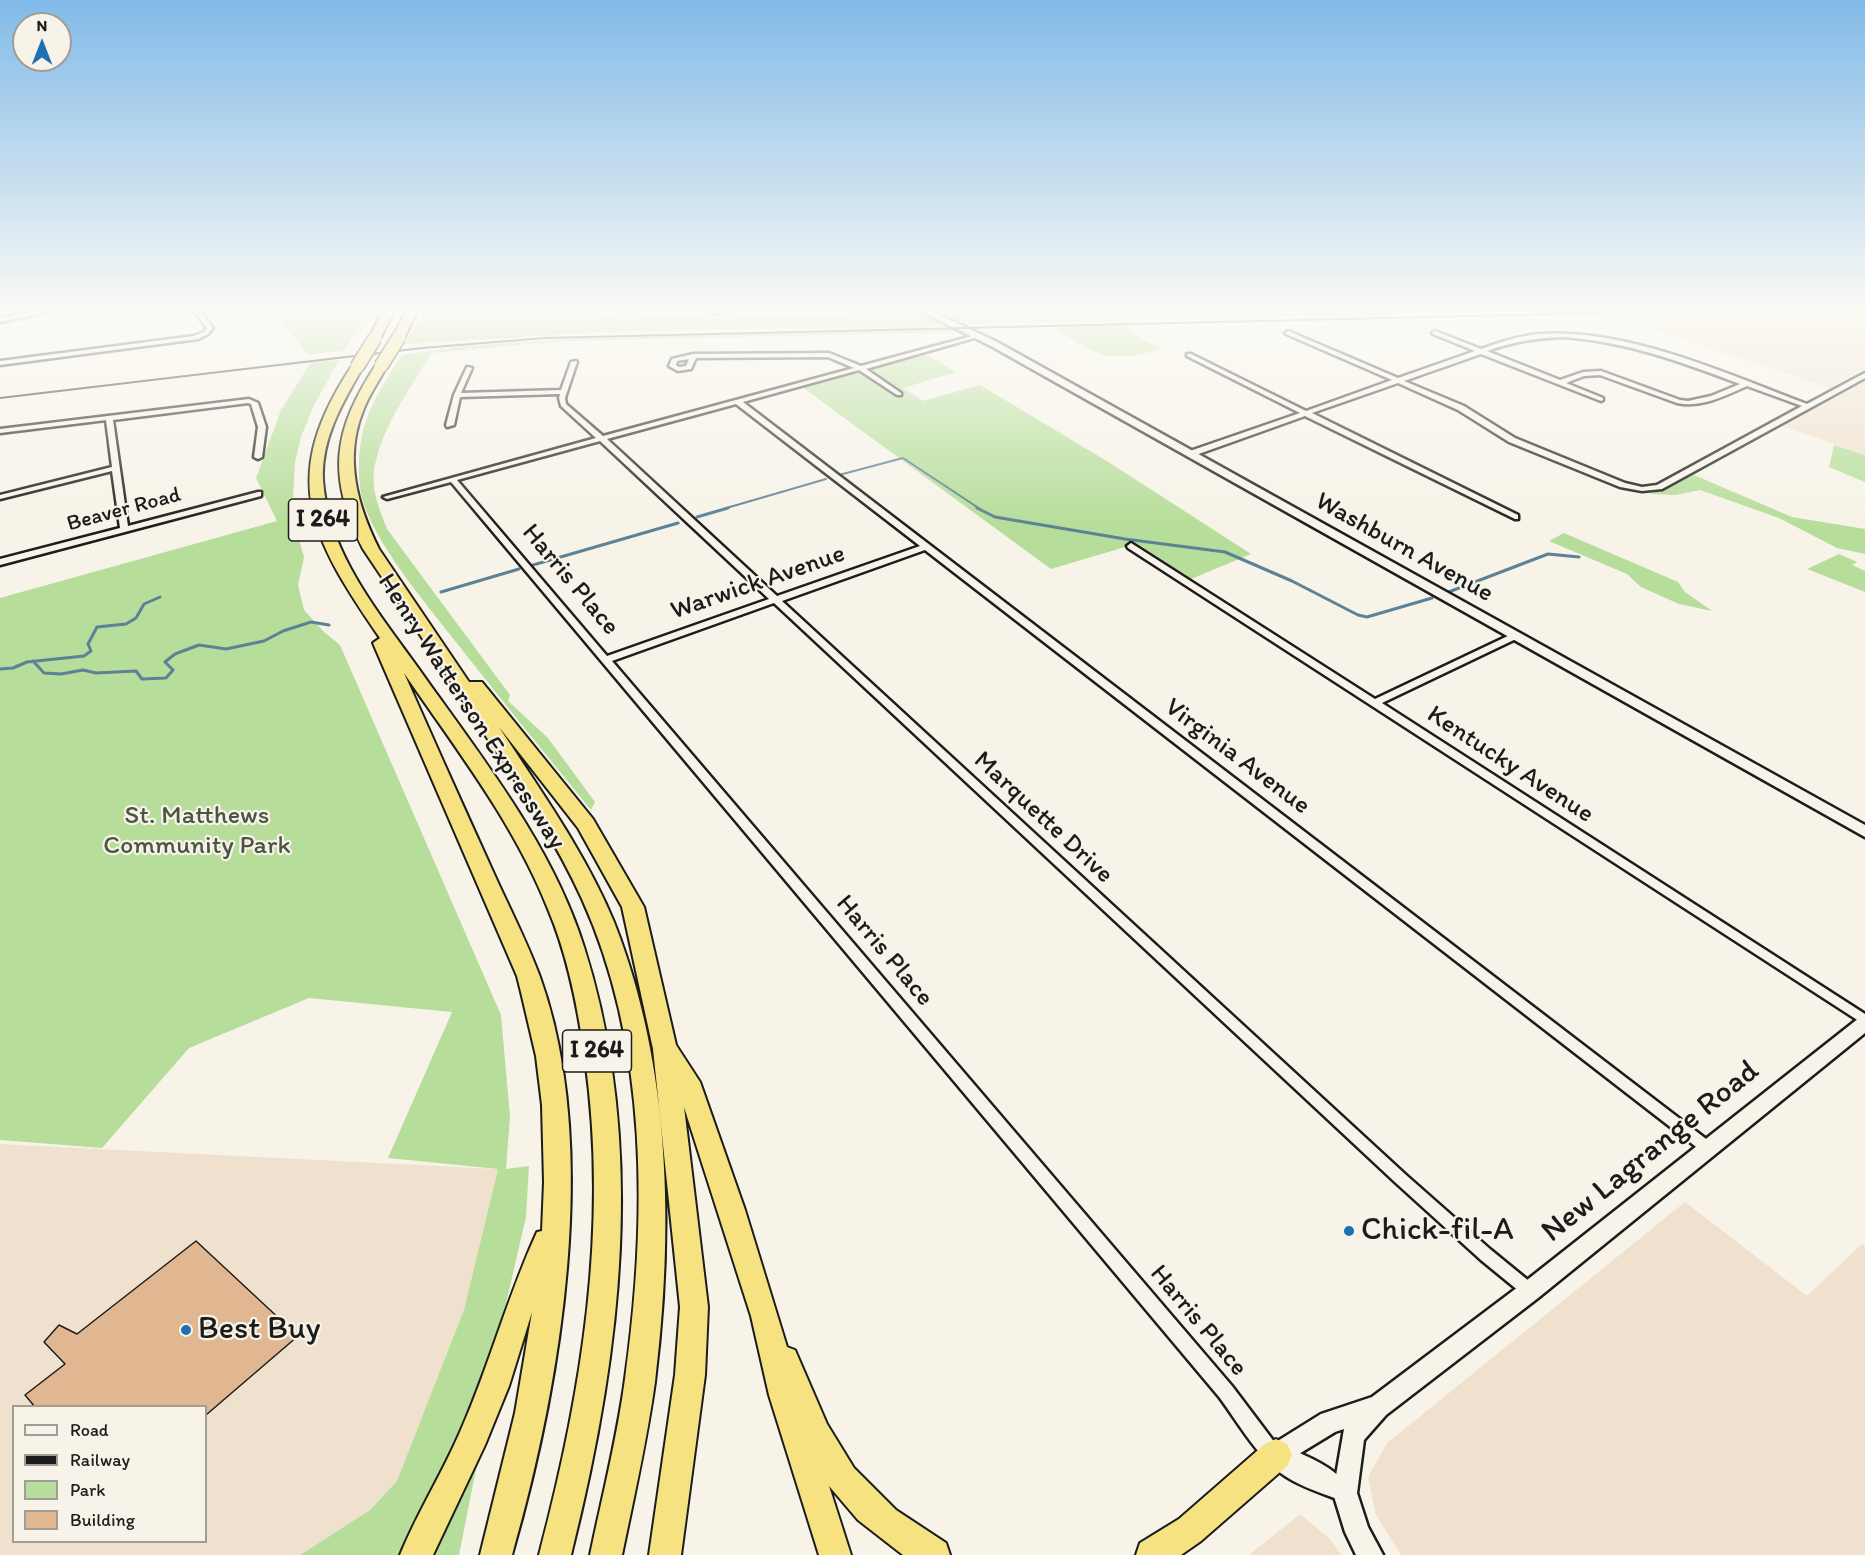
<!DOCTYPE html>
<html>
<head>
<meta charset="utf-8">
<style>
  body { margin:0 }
  #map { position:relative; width:1865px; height:1555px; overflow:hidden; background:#f7f3e8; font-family:Itim,sans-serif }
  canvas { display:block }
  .legend { position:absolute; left:12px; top:1405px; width:195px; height:138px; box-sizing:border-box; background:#f7f3e8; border:2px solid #9f9d96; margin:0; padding:8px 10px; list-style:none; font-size:18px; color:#1c1c1c }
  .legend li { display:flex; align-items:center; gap:12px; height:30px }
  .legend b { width:30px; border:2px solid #9f9d96 }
  .north { position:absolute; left:12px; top:12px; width:60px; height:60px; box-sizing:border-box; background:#f7f3e8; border:2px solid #9f9d96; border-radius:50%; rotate:0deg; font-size:16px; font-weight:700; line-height:24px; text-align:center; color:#1c1c1c }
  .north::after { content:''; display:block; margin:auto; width:21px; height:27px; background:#1f6fb2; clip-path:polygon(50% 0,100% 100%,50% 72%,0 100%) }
</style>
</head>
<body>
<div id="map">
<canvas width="1865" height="1555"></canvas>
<ul class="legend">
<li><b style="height:8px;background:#f7f3e8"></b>Road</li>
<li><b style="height:8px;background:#1c1c1c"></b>Railway</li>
<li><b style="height:16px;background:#b6dd99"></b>Park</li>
<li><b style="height:16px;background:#e0b791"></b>Building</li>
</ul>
<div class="north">N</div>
</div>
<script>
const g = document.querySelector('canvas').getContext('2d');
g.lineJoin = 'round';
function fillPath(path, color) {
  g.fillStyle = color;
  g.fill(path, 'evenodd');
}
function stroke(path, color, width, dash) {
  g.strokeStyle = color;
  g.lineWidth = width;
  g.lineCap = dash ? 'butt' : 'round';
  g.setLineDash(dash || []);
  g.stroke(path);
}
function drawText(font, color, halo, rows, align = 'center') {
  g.font = font + ' Itim,sans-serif';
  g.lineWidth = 4.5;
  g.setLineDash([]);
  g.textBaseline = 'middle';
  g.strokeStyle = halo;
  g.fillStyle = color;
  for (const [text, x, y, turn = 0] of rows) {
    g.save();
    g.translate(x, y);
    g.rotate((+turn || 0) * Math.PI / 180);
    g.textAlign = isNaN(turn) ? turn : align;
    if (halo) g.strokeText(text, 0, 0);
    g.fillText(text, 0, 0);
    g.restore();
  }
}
fillPath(new Path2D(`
  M1778,308h87v61l-35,19 -219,-72 57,-3 25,2z
  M1865,378v77l-86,-30z
  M0,1144l498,25 -34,142 -67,170 -27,29 -70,45h-300zM14,1406h192v136h-192z
  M1685,1202l122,94 55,-52 3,2v309h-464l-25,-40 -8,-38 19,-34z
  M1300,1514l30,25 11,16h-92z`), '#f0e1ce');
fillPath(new Path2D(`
  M270,308h101l-27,43 -36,3z
  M426,308h167l9,7 18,4 300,-7 26,13 -344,7 -198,12z
  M926,308h277l15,7 245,-7h185l-688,16 -6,-5z
  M1125,326l7,8 30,15c-53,14 -63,9 -108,-22z
  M950,329l5,3 -389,9 -135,12c-21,36 -50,75 -57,117 -3,20 6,41 13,59l123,166 -2,6 40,37 47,64 -4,8c-48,-59 -96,-118 -143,-178 -27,-35 -84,-102 -88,-146 -6,-56 13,-87 42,-131l63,-9 102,-7z
  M924,353l32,19 -53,16 20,13 57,-16 130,78 141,91 -60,25 -56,-35 -84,25 -249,-182z
  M339,360l-26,47 -12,30 -6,25 -3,54 12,41 -6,28 6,25 20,22 16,13 161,370 9,102 -4,52 23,-3 -3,51 -28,121 -52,140 -44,77h-102l70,-45 27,-29 67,-171 34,-141 -110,-11 64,-146 -143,-14 -120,50 -87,100 -102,-8v-542l277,-77 -21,-43 25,-68 30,-48z
  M1834,445l31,10v27l-36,-15z
  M1694,475l98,42 73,12v25l-28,-6 -58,-30 -79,-28 -24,5 -26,-1z
  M1564,533l114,49 7,10 27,19 -33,-7 -38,-17 -14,-13 -78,-33z
  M1839,554l18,8 -5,3 13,6v21l-58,-23z
  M474,1464h3l-18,91h-31z`), '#b6dd99');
stroke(new Path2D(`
  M839,475l64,-17 77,51
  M723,509l103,-30`), '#5d8196', 2);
stroke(new Path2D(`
  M977,508l18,9 130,22 100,13 67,29 66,34 9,2 65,-19
  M697,517l31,-9
  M533,565l145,-42
  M441,592l78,-23
  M1446,593l102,-39 31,3
  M33,661l11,12 17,1 22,-4 13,3 40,-2 6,8 24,-1 7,-8 -8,-8 10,-8 24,-9 27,4 38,-8 19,-10 28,-9 18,3
  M0,669l13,-1 14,-6 57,-6 7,-5 -3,-7 9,-17 29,-3 10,-6 8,-14 16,-7`), '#5d8196', 3);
const building = new Path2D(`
  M196,1241l102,95 -92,79v-8h-171l-10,-12 40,-31 -21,-22 15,-17 18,9z`);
fillPath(building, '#e0b791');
stroke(building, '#1c1c1c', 1.5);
const street = new Path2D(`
  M54,308h12l-66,14v-4z
  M192,308h6l15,20 -5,6 -10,5 -198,26v-4l194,-25 10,-4 3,-4z
  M703,308h7l4,2 30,-2 -31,6z
  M1288,331l110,47 77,-27 -42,-17 -1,-1 3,-2 46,18c19,-7 37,-13 58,-15 88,-6 186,39 268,70l56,-30 2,-1v5l-203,111 -20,2 -22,-4 -111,-45 -51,-32 -60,-27 -86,30 206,102v4h-3l-210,-103 -112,40h-6v-4l113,-39 -113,-57v-2h4l115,57 86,-31 -106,-46 -1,-1zM1562,337c63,4 120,25 178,47l-29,12 -23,5 -8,-1 -79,-29 -18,1 -23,8 -73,-29c25,-9 48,-13 75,-14zM1481,354l120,47 2,-1v-2l-37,-15 18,-7 16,-1 77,28c25,5 47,-7 70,-17l55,20 -145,79 -15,2 -17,-4 -110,-45 -51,-32 -60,-25z
  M976,335l5,1 -115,33 35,24v2h-4l-38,-25 -116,32 971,743 2,4 -2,4 -5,2 -5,-2 -779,-603 -143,51 624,574 85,75 44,36 3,5 -3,5 -5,2 -5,-2 -44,-36 -85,-77 -622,-580 -162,58 620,725 43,57c4,5 10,5 17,7 15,6 46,19 52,34l7,3 3,6 -3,6 -6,3c-20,-8 -42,-14 -60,-26 -27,-18 -46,-52 -65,-78l-769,-916 -64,17 -4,-2 213,-59 -35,-32 -2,-8 1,-4 -100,3 -6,28 -7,2 -1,-2 8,-30 13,-28 5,1 -11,25 100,-3 10,-28 5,-1 1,1 -12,36 1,6 37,32 251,-68 -26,-11 -132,1 -5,11 -13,2 -9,-5 3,-7 21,-5 136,-1 32,13zM689,359l-3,7 -7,1 -3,-2 1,-4zM736,404l184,142 -143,50 -170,-157zM600,441l169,158 -162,57 -150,-176z
  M249,399l9,4 8,24 -4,30 -4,2 -4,-2 4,-30 -7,-23 -3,-1 -135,17 15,106 130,-34h3v4l-261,69v-6l120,-31 -8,-57 -112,28v-4l112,-28 -6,-47 -106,13v-4z
  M1131,543l244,156 137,-65h6l2,2 -2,2 -136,65 483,311v11l-737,-477 -1,-2z`);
const secondary = new Path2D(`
  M914,308h11l72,34 868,483v12l-874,-491z
  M1865,1016v17l-327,265 -152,117 -22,25 -7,53 11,34 15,28h-27l-11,-23 -12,-39 11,-64 -9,3 -51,31 -8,4 -8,-4 -4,-8 4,-8 53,-33 51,-17 150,-113 337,-266z`);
const highway = new Path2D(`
  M384,308h12l-17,33h-8l-2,-3z
  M407,308h12l-16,32h-8l-2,-3z
  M381,362l6,4c-8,15 -18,29 -24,45 -19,47 -6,94 16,138l90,133h13l111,137 51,88 32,138 24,37 45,128 42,137 8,3 32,74 27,44 42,42 50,33 4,12h-47l-45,-35 -29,-34 22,69h-32l-50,-160 -18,-79 -67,-209 24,200 -3,68 -24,180h-32l26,-180 5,-68 -27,-258 -31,-142 -44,-79 -79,-101c41,63 86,125 115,195 57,144 60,308 41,460 -8,58 -21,115 -33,173h-32c12,-58 27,-116 35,-176 22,-157 24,-332 -43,-480 -25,-55 -58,-105 -91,-155 -42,-65 -84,-130 -128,-195 -36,-74 -31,-117 14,-186z
  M357,363l6,4c-20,35 -42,71 -40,113 5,74 57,134 98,192 61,86 131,173 163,275 63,198 37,410 -13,608h-32c43,-162 70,-328 46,-496 -7,-51 -17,-103 -37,-150 -34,-86 -92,-160 -144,-236 30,68 60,135 91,203 15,33 32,66 45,101 61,170 21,408 -28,578h-32l35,-142 17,-101 -23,74 -24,59 -52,110h-33c17,-42 42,-81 60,-123 29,-65 47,-135 77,-200l5,-1 2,-49 -2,-77 -6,-49 -15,-64 -4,-16 -144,-333 7,-5c-70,-102 -103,-160 -27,-274z
  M1276,1439l11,5 5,11 -5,11 -86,75 -20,14h-45l4,-12 39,-24 86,-75z`);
stroke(street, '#1c1c1c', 5);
stroke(secondary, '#1c1c1c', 5);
stroke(highway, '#1c1c1c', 4);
fillPath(street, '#f7f3e8');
fillPath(secondary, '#f7f3e8');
fillPath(highway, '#f6e281');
stroke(new Path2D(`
  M0,398l422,-50 123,-10 1050,-25 123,-5`), '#1c1c1c', 2);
const highwayBridge = new Path2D(`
  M381,366l18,-29
  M357,367l18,-29`);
stroke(highwayBridge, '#1c1c1c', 16, []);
stroke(highwayBridge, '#f6e281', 13);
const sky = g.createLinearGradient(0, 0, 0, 526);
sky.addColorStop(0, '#81bae8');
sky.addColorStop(0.59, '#fbfaf5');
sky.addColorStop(1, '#fbfaf500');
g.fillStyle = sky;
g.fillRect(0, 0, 1865, 526);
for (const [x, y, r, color] of [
  [1349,1231,6,"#1f6fb2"],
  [186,1330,6,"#1f6fb2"]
]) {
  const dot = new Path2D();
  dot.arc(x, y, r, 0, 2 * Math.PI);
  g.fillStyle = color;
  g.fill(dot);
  stroke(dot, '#f7f3e8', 2);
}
drawText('22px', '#1c1c1c', '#f7f3e8', [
  ["Beaver Road",124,510,-15]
]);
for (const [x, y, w] of [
  [323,520,69],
  [597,1051,69]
]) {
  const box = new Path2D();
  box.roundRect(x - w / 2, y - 21, w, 42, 4.5);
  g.fillStyle = '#f7f3e8';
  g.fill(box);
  stroke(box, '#1c1c1c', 1.5);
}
drawText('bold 24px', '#1c1c1c', null, [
  ["I 264",323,520],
  ["I 264",597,1051]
]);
drawText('26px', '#1c1c1c', '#f7f3e8', [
  ["Washburn Avenue",1404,548,29],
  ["Harris Place",570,580,50],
  ["Warwick Avenue",758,583,-19],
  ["Henry Watterson Expressway",471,712,57],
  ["Virginia Avenue",1237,757,37],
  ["Kentucky Avenue",1510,765,33],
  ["Marquette Drive",1043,818,43],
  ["Harris Place",884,951,50],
  ["Harris Place",1198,1321,50]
]);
drawText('26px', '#4a5642', '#f7f3e8', [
  ["St. Matthews",197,816],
  ["Community Park",197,846]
]);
drawText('32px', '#1c1c1c', '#f7f3e8', [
  ["New Lagrange Road",1651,1152,-39]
]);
drawText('32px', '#1c1c1c', '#f7f3e8', [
  ["Chick-fil-A",1361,1231],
  ["Best Buy",198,1330]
], 'left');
</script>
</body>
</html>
